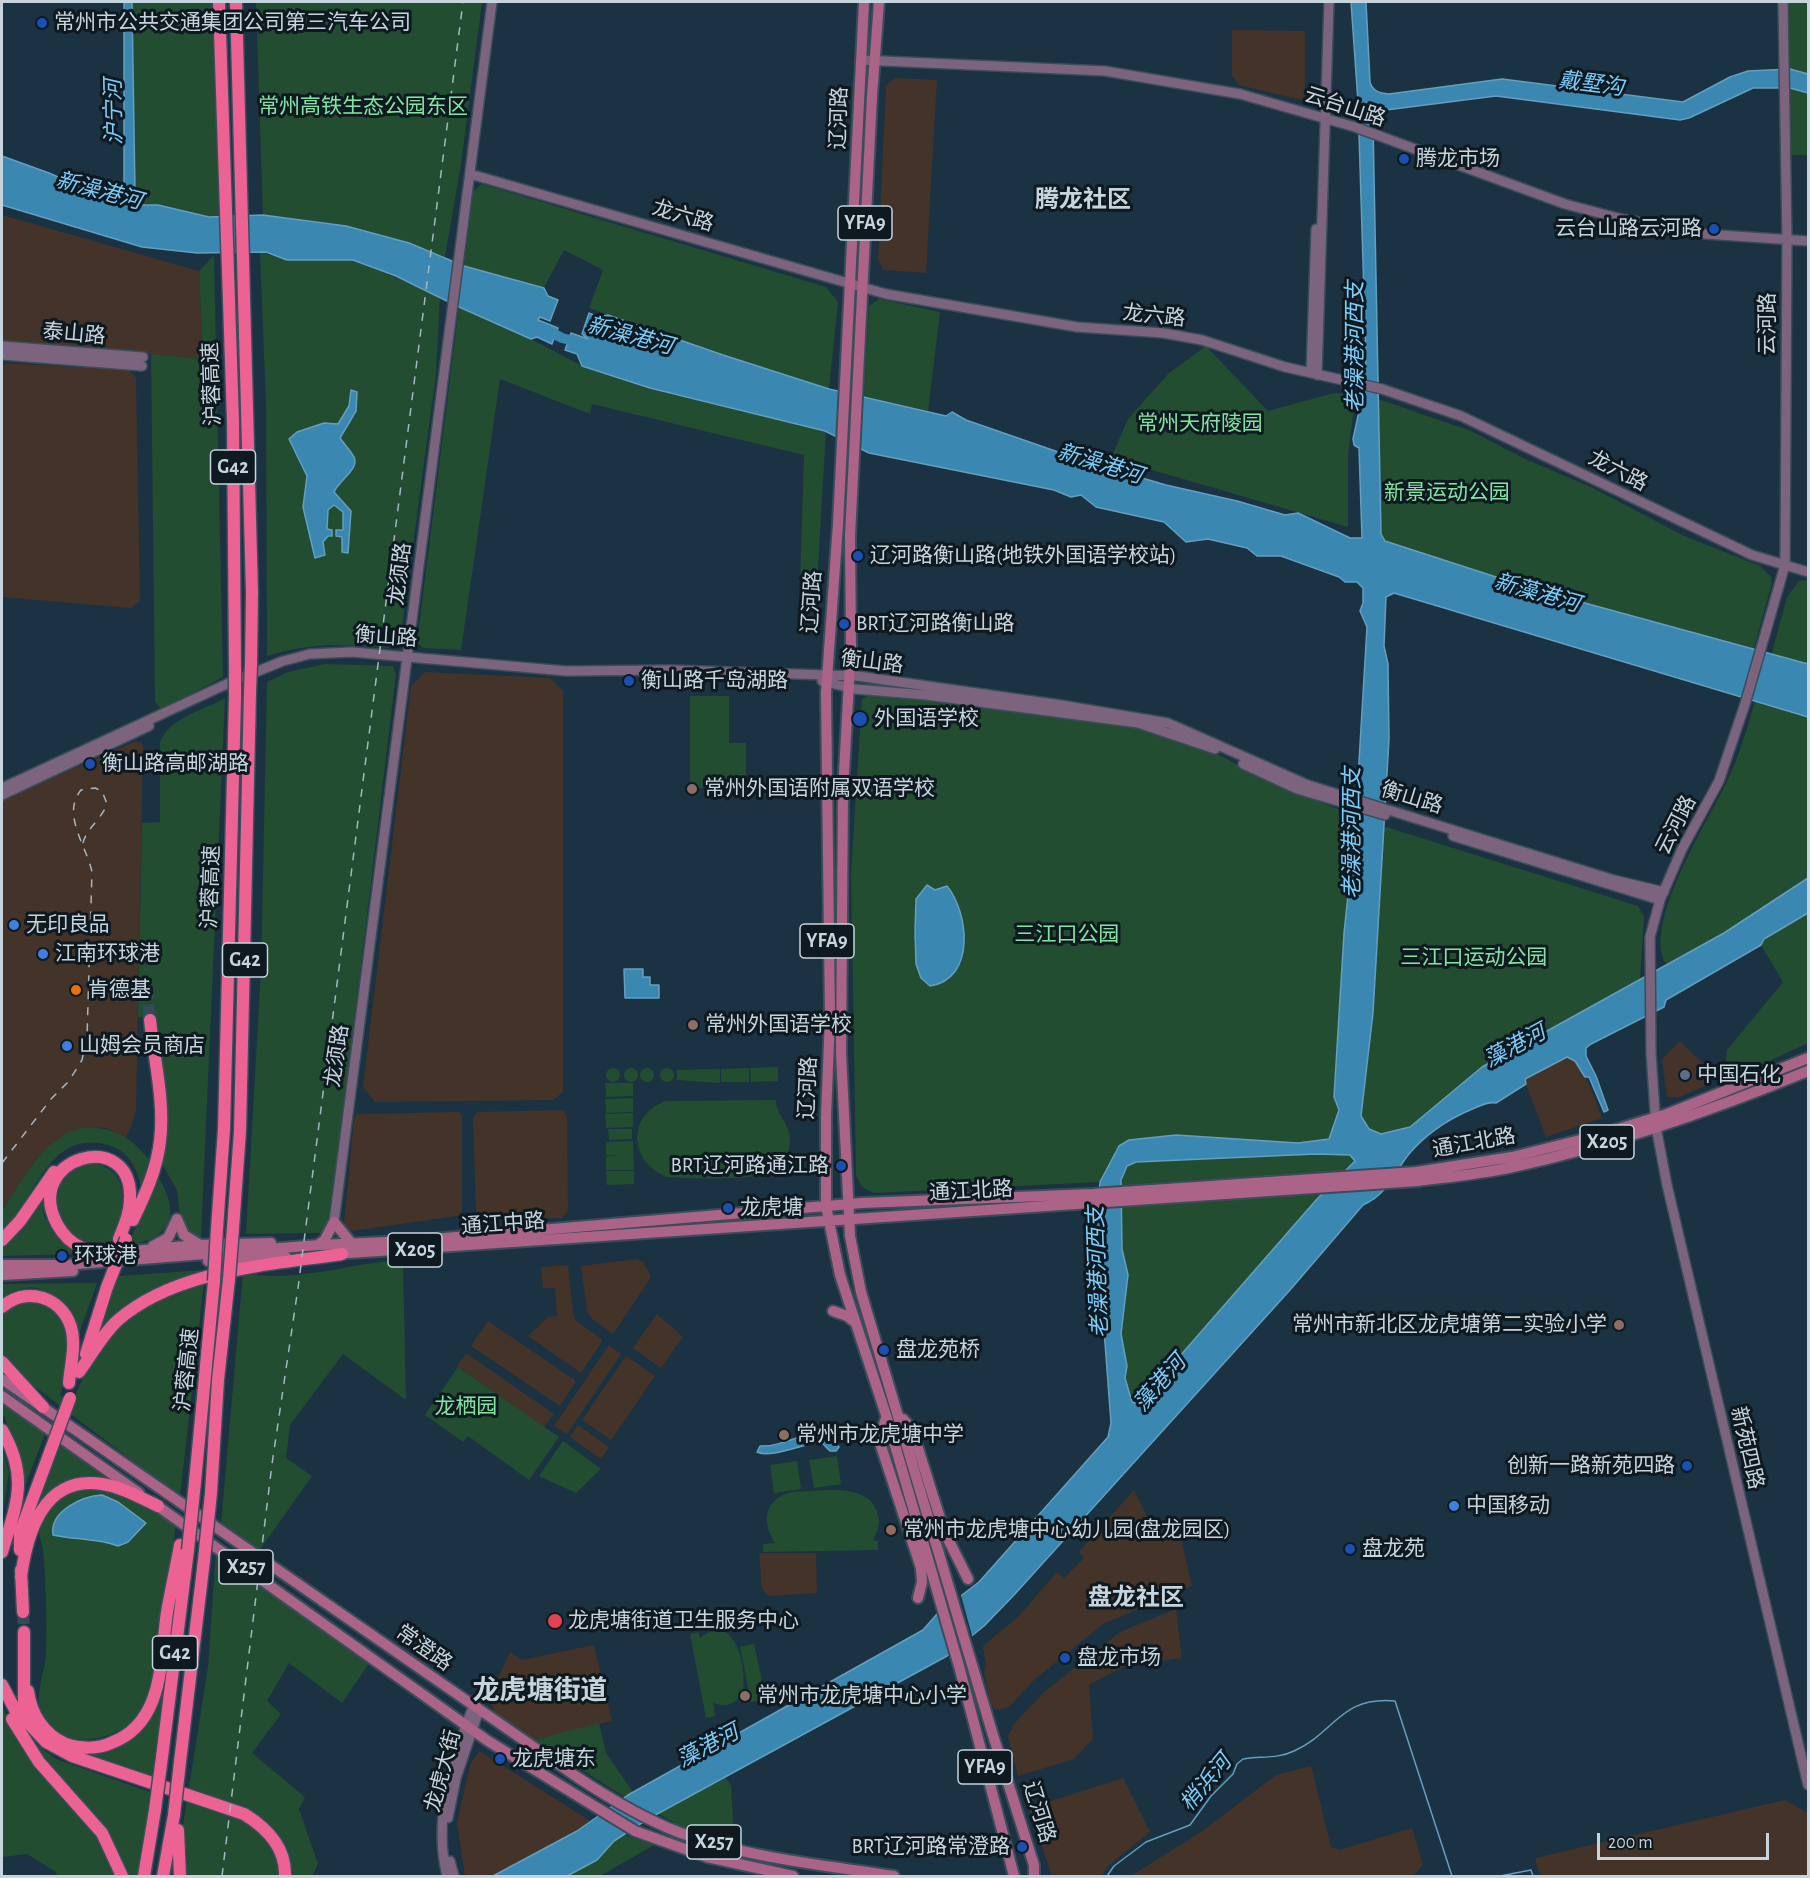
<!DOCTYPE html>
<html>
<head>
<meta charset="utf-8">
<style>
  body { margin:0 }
  #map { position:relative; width:1810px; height:1878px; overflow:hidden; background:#1b3242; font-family:"Alegreya Sans",sans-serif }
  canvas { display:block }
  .frame { position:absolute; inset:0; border:3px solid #c6d4de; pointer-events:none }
  .scale { position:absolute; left:1597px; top:1833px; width:172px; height:27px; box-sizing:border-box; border:3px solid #c6d4de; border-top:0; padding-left:8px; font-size:18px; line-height:21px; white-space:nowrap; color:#c6d4de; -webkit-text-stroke:4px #0f1920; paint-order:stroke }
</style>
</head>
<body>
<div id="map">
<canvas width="1810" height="1878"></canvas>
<div class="frame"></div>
<div class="scale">200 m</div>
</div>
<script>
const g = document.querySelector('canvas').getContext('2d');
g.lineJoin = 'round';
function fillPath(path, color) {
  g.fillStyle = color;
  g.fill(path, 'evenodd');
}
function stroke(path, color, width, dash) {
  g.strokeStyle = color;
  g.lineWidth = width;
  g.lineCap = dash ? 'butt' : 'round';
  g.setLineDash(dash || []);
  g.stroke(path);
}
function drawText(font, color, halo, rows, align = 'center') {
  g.font = font + ' "Alegreya Sans","Noto Sans SC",sans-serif';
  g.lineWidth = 6;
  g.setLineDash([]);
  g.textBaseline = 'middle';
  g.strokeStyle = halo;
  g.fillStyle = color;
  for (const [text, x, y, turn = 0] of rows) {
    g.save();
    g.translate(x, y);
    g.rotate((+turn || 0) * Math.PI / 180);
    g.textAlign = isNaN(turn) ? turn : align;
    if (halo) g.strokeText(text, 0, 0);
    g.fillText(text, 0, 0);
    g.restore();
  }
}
fillPath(new Path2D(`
  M1232,30l73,1v70l-66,-16 -7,-9z
  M895,78l42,2 -11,193 -43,-3 -5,-11 8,-173z
  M425,672l125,6 13,13v401l-10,8 -178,2 -12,-15 48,-401z
  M136,741l6,2 1,5 -7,361 -4,15 -6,13 -21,-9 -20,-1 -40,23 -17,20 -26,41v-411z
  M1680,1041l25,24 5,19 -31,13h-12l-5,-38z
  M1567,1057l8,4 15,25 12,32 -56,19 -22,-58z
  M563,1110l4,6 1,95 -6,7h-83l-3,-4 -3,-96 4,-6z
  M459,1112l3,4v95l-5,5 -106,15 -4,-2 -3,-6 10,-104 3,-5z
  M637,1259l7,4 7,14 -38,57 -21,-15 -5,-8 -6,-45z
  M568,1265l5,48 3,8 27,19 -22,33 -53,-37 20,-19 9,-1 -2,-28h-12l-2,-21z
  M657,1314l26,23 -22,31 -28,-20z
  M488,1321l88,60 -16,25 -89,-60z
  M609,1345l12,9 -54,80 -13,-8z
  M466,1353l88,61 -10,13 -87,-61z
  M626,1356l29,20 -44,64 -29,-20z
  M578,1425l31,22 -8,12 -31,-22z
  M1134,1490l19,39 8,3 18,-3 13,57 -89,38 -70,57 -24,26 -14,3 -4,-5 -7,-32 2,-9 -3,-18 36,-30 38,-44 7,6 20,-20 -5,-6z
  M759,1553h57l1,40 -49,3 -6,-7z
  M1176,1609l6,49 -59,9 -34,18 4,54 -19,20 -56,17 -10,-40 6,-12 30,-32 76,-60z
  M594,1645l18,76 -78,19 -40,-28 -4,-14 2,-7 18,-39 12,8z
  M479,1751l113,71 -99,54h-28l-8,-53 13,-58z
  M1311,1766l20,81 8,3 73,-22 11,37 -10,11h-282l70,-44 75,-57z
  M1123,1778l27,54 -43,35 -5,9h-50l-23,-68z`), '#443329');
fillPath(new Path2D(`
  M2,215l197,56 4,88 -201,-18z
  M7,363l123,7 6,8 4,223 -9,7 -129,-11v-230z
  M1785,1800l23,13v63h-268l-5,-18z`), '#433328');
fillPath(new Path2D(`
  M132,2h83l7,215h-13l-51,-12h-21l-2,-13z
  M256,2h226l-21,162 -16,93c-57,-23 -122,-37 -182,-42z
  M1789,2h19v153h-18z
  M482,184l344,103 12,15 -9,87 -106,-34 -134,-47 14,-38 -39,-20 -20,38 -80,-22 9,-75z
  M260,252l27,8h66l87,36 -4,78 -36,267 -7,7c-50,-3 -77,-7 -126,8l-1,-251z
  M214,255l9,422 -61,33 -7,-8 -4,-348 52,5 -4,-88z
  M879,299l61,13 -12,99 -64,-15 5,-90z
  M459,307l72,32 51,27 68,22 176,43 -9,154 -17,-1 4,-129 -212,-51 -2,10 -90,-35 -39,271 -37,-2 -7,-5z
  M1206,346l62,65 66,-18 22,2 -8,58v74l-237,-69 17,-39 41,-46z
  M1378,399l93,32 54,28 66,28 93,49 76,30 11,11 1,6 -19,68 -223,-63 -145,-47 -4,-7z
  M1808,580v84l-37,-8 16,-59 12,-16z
  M325,664l68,2 3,8 -66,550 -10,9 -74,1 15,-264 6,-288 21,-10z
  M870,694l34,5 22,-1 218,31 71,24 57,30 83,33 -21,281 5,13 -10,29 -31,4 -122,-8 -57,11 -19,36 -226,11 -12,-6 -6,-12 -5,-303 11,-173z
  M690,696h39v47h17v45h-56z
  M225,698l-24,539 -8,1 -12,-13 -4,-35 -16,-28 6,-26 -14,-118 -15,-1 4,-194 18,-1v-80c10,-25 43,-31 65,-44z
  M1755,701l53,16v161l-84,55 -58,31c-25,-40 44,-145 62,-185 12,-25 19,-51 27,-78z
  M1383,826l255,80 6,11 -4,62 -158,88 -72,60 -29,7 -12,-5 -8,-13 12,-103z
  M1808,913v130l-84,39 3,-32 56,-68 -22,-37 3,-6z
  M778,1067v14l-27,1 -1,-14z
  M749,1068v14h-28v-13z
  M640 1075a7 7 0 1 1 14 0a7 7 0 1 1-14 0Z
  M660 1075a7 7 0 1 1 14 0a7 7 0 1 1-14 0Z
  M606 1075a7 7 0 1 1 14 0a7 7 0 1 1-14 0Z
  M624 1075a7 7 0 1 1 14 0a7 7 0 1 1-14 0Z
  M720,1069v14l-43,-3v-10z
  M605,1083h28v13l-27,1z
  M633,1098v14l-27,1 -1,-14z
  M776,1100c0,16 16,25 14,43 -1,13 -13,27 -25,31 -20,6 -76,5 -98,3 -38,-15 -41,-62 -1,-76z
  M633,1113v14l-27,1 -1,-14z
  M85,1127c35,2 45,10 67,36l-10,28c-4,-21 -12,-40 -34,-46 -61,-17 -73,57 -106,88v-22l26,-41 17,-20 21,-17z
  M608,1129h24v10l-23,1z
  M633,1141l1,29h-28v-14l16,-1h-16v-13z
  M1316,1154l34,1 5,6 -38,38 -179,205 -6,-2 -7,-24 2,-12 -6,-32 7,-59 -6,-26 -1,-69 6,-14 9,-4z
  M87,1163c50,3 36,51 25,83 -44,-3 -62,-24 -51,-68z
  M606,1171h28v13l-27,1z
  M157,1175c24,37 16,64 -29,70z
  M42,1197l2,19 8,14 24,24 -74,2v-12z
  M400,1260l3,3 3,137 -63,-46 -53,71 -4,33 26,18 -53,75 -38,-27 22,-251c55,10 102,-9 157,-13z
  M204,1270v4c-41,10 -76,26 -104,58h-3l22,-56z
  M204,1282l-24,215 -154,-117 -24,-25v-44l9,-7 30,-5c6,5 14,10 18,16 17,20 9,57 1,80l12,10c13,-40 39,-79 76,-101 17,-9 38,-15 56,-22z
  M97,1283l-18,51c-26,-14 -24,-71 -77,-35v-15z
  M458,1367l101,70 -30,43 -61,-44 -5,6 -38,-27z
  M2,1399l44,32 -23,60 -4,-39 -17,-40z
  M58,1439l62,43 -36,-4 -47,32 -4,-2z
  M563,1441l38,28 -25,24 -37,-17z
  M2,1447l7,25 -7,47z
  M837,1456l4,28 -27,4 -5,-28z
  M797,1461l4,28 -27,4 -4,-28z
  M84,1486l46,10 46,27c-6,48 -12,154 -37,190 -22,33 -95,41 -100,-9 -2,-15 6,-33 7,-49 1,-31 0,-64 -2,-96 0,-11 -5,-20 -5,-31l18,-28z
  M791,1492c27,0 76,-11 86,20 4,10 1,19 -4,28l5,1v9l-115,2v-8l12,-1c-14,-22 -11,-43 16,-51z
  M216,1551l156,108 -30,44 -53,-40 -22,38 14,13 -29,39 53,44 -6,12 19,55 -6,12h-137l33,-209z
  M723,1631c18,7 23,45 20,62 -8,11 -18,16 -30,9l2,14 -9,2 -16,-84 8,-2 2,6 9,-6z
  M169,1644h2l-19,133 -75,-25 62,-24z
  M754,1644l12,55 -15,3 -11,-55z
  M2,1706l16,33 79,97 20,40h-60l-1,-4 -29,-18 -25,3z
  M599,1723l7,30 27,39 -8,5 -91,-57z
  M32,1741l24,18 94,33 -11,84h-13c-10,-23 -19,-45 -35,-65 -14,-19 -55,-50 -59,-70z
  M726,1778l5,8 3,51 -52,-10 -25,-14z
  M624,1835l30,10 -54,31h-33l30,-16 17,-19z`), '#224d31');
const water = new Path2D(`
  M124,2h8l3,190 3,13h20l51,12 54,-2 83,11 63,17 55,23 80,22 4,8 10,4 -8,21 -10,-4 -2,3 20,8 -6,16 -15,-7 -6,2 -72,-32 -63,-31 -43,-16h-66l-21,-8 -69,1 -55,-6 -140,-42v-49l47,17 50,22h25z
  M1351,2h15l4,80c3,10 10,11 19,12l113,-15 181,23 47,-25 18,-6 42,-2 18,5v19l-18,-5h-37l-64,30 -9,2 -184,-24 -110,14 -6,3 -7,10 8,411 4,7 145,47 278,76v53l-414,-124 -8,4 -2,49 4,18 1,75 -16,274 -12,103 8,13 12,5 29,-7 72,-60 242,-134 84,-55v35l-44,26 -3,6 -95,55 -2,7 -73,37 -5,4v8l10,20 12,34 -4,2 -15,-35h-4l-10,-16 -8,-4 -42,22 1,5 -30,19c-9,-2 -18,4 -26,7 -23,10 -45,25 -61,44 -16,20 -21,40 -46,51l-73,85 -276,305 -30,31 -37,30 -299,163 -34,22 -17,19 -30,16h-74l84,-45 51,-36 295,-165 14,-16 42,-32 129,-145 3,-14 -15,-201 4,-40 19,-36 10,-6 47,-5 122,8 31,-4 10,-29 -5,-13 10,-164 11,-104 12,-202 -7,-16 3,-8v-15l-6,-6h-12l-6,-5 -58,-21h-24l-10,-8 -39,-9 -22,3 -22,-20 -68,-15 -15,-12 -10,2 -17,-7 -185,-37 -44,-22 -175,-43 -68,-22 -5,-12 -12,-4 6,-17 17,6 -6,-5 7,-21 9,4 10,-2 115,40 106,34 117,27 6,-4 14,8 121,42 79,23 71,16 48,14 13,-2 52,25h12l-3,-90 -5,-3 -1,-6 8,-37 5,-43 -8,-257zM1316,1154l34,1 5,6 -38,38 -179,205 -6,-2 -7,-24 2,-12 -6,-32 7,-59 -6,-26 -1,-69 6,-14 9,-4z
  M351,390l6,2 -1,19 -16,27c4,6 11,13 14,19 6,12 -15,23 -20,35l17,19 -3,42 -6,-1v-15l-6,-1v-6h7v-18l-9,-7 -6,5 -1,19 5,1v6h-4l-5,6 2,13 -10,3 -12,-51 4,-31 -18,-37 8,-7 27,-9 14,1 11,-18z
  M927,885l8,5 12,-4c22,27 29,93 -17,100l-9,-8 -5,-14 -1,-32 1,-33z
  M624,969h19v8h7v8h9v13h-34z
  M811,1433l18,1 10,13 -3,4h-6l-9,-9c-19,2 -50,17 -64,10l3,-6c16,1 34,-8 51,-13z
  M102,1495l16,7 28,21 -18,19 -10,4c-20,-8 -43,-6 -65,-11 -4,-24 30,-39 49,-40z`);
fillPath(water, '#3a88b2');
stroke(water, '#649fbf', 1.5);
fillPath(new Path2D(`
  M960,1592l13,47 -22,18 -13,-48z`), '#1b3242');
stroke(new Path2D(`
  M1107,1876l7,-10 32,-24 44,-17 21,-29 22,-22 4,-10 6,-5c16,-3 35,0 51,-8 42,-19 46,-55 101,-50l57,175
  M1500,1876l31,-6 2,6`), '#649fbf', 1.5);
stroke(new Path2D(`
  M543,328l19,10 20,5`), '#3a88b2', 10);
stroke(new Path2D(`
  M147,987l3,33
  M23,1612l1,20`), '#354a59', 12, [12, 6]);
const secondary = new Path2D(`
  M1783,2l4,238 -2,325 -40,139 -26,77 -37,68 -22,51 -10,37 1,116 5,74 11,58 141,600
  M861,60l244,11 135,23 115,33 210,77 57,15 83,15 103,7
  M470,174l416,120 191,33 86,6 39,7 83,27 97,22 79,27 291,139 56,17
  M2,346l141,11
  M2,355l140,11
  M1311,373l5,-144
  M1317,375l12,-373
  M822,681l33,8 71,6 212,28 77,26
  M1243,764l54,25 88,26
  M2,788l229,-106 52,-21 27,-7 42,-2 214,19 105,-1 186,6 204,29 107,18 140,62 306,95 50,12
  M2,795l147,-69
  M1453,836l207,64
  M334,1222l158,-1220
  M448,1818l8,-40 21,-62v-9
  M450,1861l4,15
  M447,1876c-14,-56 4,-111 24,-164l6,-5`);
const primary = new Path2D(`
  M864,2l-26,522 -12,169 4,325 -4,98v90l14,69 47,143 72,248 55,210
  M879,2l-7,94 -22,440 1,109 -8,145 -2,263 9,183 11,56 131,440 42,133v11
  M177,1219l7,16 16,10
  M334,1222l18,22
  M317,1245l7,-4 10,-19
  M153,1246l15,-8 9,-19
  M113,1253l83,-8 75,-2
  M334,1254l1084,-73c31,-4 64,-7 95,-14 100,-22 200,-57 295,-96
  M208,1261l78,-4
  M2,1265h63l254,-20 90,-4 453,-38 231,-9 323,-22 96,-15 80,-20 75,-23 141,-56
  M2,1275l71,-4
  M833,1311l14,5 9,7
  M2,1379l575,398c32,21 65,41 101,55 68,26 145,33 216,44
  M2,1396l137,97
  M886,1418l-7,22 42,128 1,14 -4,16
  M903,1419l9,10 32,102 24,48
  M152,1502l336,239 147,90 72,26 86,19`);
const highway = new Path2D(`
  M219,2l14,419 2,250
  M236,2l16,591 -1,72
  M133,1220c12,-25 24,-51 27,-79 5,-39 -6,-82 -10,-121
  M233,1228l7,-97 10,-439
  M217,1229l7,-100 11,-431
  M2,1240l18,-19 34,-49
  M115,1253c-25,0 -45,-5 -58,-29 -35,-67 76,-98 73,-25 0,14 -6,27 -11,40
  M2,1307c29,-25 70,-5 71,33 1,14 -3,29 -4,43
  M86,1354l21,-67
  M2,1362l41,45
  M79,1372c12,-16 23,-37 38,-51 58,-51 152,-56 225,-67
  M2,1430c27,47 15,73 0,122
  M195,1482l19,-201
  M211,1493l7,-113 11,-101
  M20,1550v-17l26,-70
  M21,1570l2,42
  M21,1577c6,-45 23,-102 81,-93 20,3 39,14 56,22
  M24,1632v81l5,11 17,18 26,14 172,58c23,14 42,34 41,62
  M2,1685l20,38
  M28,1691c3,23 16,44 38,53 14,5 32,5 45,-1 54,-20 49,-84 56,-131 4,-22 9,-45 13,-67
  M12,1719l27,43 63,71 20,43
  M162,1757l26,-207
  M180,1762l24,-202
  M178,1830l2,46
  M144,1876l11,-66
  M163,1876l11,-61`);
stroke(secondary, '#3a4d5b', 12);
stroke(primary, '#3a4d5b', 14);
stroke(highway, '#3a4d5b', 15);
stroke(secondary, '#7c647f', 9);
stroke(primary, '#ab6388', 10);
stroke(highway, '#eb6293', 12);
stroke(new Path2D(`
  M2,1163l49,-64 18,-18 13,-21 5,-23 5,-165c-5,-25 -31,-58 -11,-82l14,-2 7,3 5,13c-6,17 -24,26 -25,45
  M222,1876l50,-412 26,-176 165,-1286`), '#a6b6c1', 1.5, [8, 8]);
const highwayBridge = new Path2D(`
  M250,692l1,-27
  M235,698v-27
  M229,1279l4,-51
  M214,1281l3,-52
  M107,1287l19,-48
  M46,1463l24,-65
  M188,1550l7,-68
  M204,1560l7,-67
  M155,1810l7,-53
  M174,1815l6,-53`);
stroke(highwayBridge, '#3a4d5b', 15, []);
stroke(highwayBridge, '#eb6293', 12);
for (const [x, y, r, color] of [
  [42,23,6,"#1a4fb4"],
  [1404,159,6,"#1a4fb4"],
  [1714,229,6,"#1a4fb4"],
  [858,556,6,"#1a4fb4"],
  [844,624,6,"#1a4fb4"],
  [629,681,6,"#1a4fb4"],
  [860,719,8,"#1a4fb4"],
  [90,764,6,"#1a4fb4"],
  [692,789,6,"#8d6e63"],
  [14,925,6,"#3f7fe0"],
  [43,954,6,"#3f7fe0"],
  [76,990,6,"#e8710a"],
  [693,1025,6,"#8d6e63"],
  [67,1046,6,"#3f7fe0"],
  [1685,1075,6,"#5c6f8a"],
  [841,1166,6,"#1a4fb4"],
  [728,1208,6,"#1a4fb4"],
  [62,1256,6,"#1a4fb4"],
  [1619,1325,6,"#8d6e63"],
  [884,1350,6,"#1a4fb4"],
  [784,1435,6,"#8d6e63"],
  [1687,1466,6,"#1a4fb4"],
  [1454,1506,6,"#3f7fe0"],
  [891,1530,6,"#8d6e63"],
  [1350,1549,6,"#1a4fb4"],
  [555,1621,8,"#e0444e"],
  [1065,1658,6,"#1a4fb4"],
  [745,1696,6,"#8d6e63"],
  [500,1759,6,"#1a4fb4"],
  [1022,1847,6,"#1a4fb4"]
]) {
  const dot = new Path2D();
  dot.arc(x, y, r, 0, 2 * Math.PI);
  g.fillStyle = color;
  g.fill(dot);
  stroke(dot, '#0f1920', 2);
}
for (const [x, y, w] of [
  [865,223,54],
  [233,467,45],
  [827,941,54],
  [245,960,45],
  [1607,1142,54],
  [415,1250,54],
  [246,1567,54],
  [175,1653,45],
  [985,1767,54],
  [714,1842,54]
]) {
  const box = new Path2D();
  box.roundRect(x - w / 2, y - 17, w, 34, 4.5);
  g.fillStyle = '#0f1920';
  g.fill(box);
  stroke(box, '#c6d4de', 1.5);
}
drawText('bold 20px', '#c6d4de', null, [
  ["YFA9",865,223],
  ["G42",233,467],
  ["YFA9",827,941],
  ["G42",245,960],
  ["X205",1607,1142],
  ["X205",415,1250],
  ["X257",246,1567],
  ["G42",175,1653],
  ["YFA9",985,1767],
  ["X257",714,1842]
]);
drawText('21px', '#c6d4de', '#0f1920', [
  ["常州市公共交通集团公司第三汽车公司",54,23],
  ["腾龙市场",1416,159],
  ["云台山路云河路",1702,229,"right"],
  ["辽河路衡山路(地铁外国语学校站)",870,556],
  ["BRT辽河路衡山路",856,624],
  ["衡山路千岛湖路",641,681],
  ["外国语学校",874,719],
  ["衡山路高邮湖路",102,764],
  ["常州外国语附属双语学校",704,789],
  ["无印良品",26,925],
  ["江南环球港",55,954],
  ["肯德基",88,990],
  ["常州外国语学校",705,1025],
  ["山姆会员商店",79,1046],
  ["中国石化",1697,1075],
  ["BRT辽河路通江路",829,1166,"right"],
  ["龙虎塘",740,1208],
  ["环球港",74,1256],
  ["常州市新北区龙虎塘第二实验小学",1607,1325,"right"],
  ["盘龙苑桥",896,1350],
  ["常州市龙虎塘中学",796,1435],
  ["创新一路新苑四路",1675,1466,"right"],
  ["中国移动",1466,1506],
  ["常州市龙虎塘中心幼儿园(盘龙园区)",903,1530],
  ["盘龙苑",1362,1549],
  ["龙虎塘街道卫生服务中心",568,1621],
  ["盘龙市场",1077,1658],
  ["常州市龙虎塘中心小学",757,1696],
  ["龙虎塘东",512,1759],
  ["BRT辽河路常澄路",1010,1847,"right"]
], 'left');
drawText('21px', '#83e3a2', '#0f1920', [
  ["常州高铁生态公园东区",363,107],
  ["常州天府陵园",1200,424],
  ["新景运动公园",1447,493],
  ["三江口公园",1067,935],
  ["三江口运动公园",1474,958],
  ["龙栖园",466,1407]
]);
drawText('21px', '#c6d4de', '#0f1920', [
  ["云台山路",1345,107,18],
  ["辽河路",839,118,-88],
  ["龙六路",683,216,16],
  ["龙六路",1154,316,6],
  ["云河路",1768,324,-90],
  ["泰山路",74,334,5],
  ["沪蓉高速",212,384,-92],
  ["龙六路",1618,471,27],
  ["龙须路",400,574,-83],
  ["辽河路",812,602,-86],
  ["衡山路",386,637,4],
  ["衡山路",872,662,7],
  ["衡山路",1412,798,17],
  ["云河路",1676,825,-63],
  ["沪蓉高速",211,887,-88],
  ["龙须路",337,1056,-82],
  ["辽河路",808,1088,-87],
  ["通江北路",1474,1143,-10],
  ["通江北路",971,1191,-3],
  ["通江中路",503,1224,-4],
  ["沪蓉高速",187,1370,-84],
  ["新苑四路",1747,1448,77],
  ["常澄路",424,1648,35],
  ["龙虎大街",443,1771,-75],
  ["辽河路",1039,1812,73]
]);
drawText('italic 22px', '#7ccdfc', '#0f1920', [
  ["戴墅沟",1591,84,7],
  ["沪宁河",114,112,-91],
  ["新澡港河",99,191,15],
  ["新澡港河",630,336,15],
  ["老澡港河西支",1355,347,-90],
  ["新澡港河",1100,464,17],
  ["新藻港河",1537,593,16],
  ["老澡港河西支",1352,833,-90],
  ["藻港河",1515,1046,-28],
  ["老澡港河西支",1098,1272,-92],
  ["藻港河",1160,1383,-49],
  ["藻港河",708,1746,-28],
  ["梢浜河",1206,1783,-50]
]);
drawText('bold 24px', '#c6d4de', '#0f1920', [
  ["腾龙社区",1083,200],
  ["盘龙社区",1136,1598]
]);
drawText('bold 27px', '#c6d4de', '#0f1920', [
  ["龙虎塘街道",540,1691]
]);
</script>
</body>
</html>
